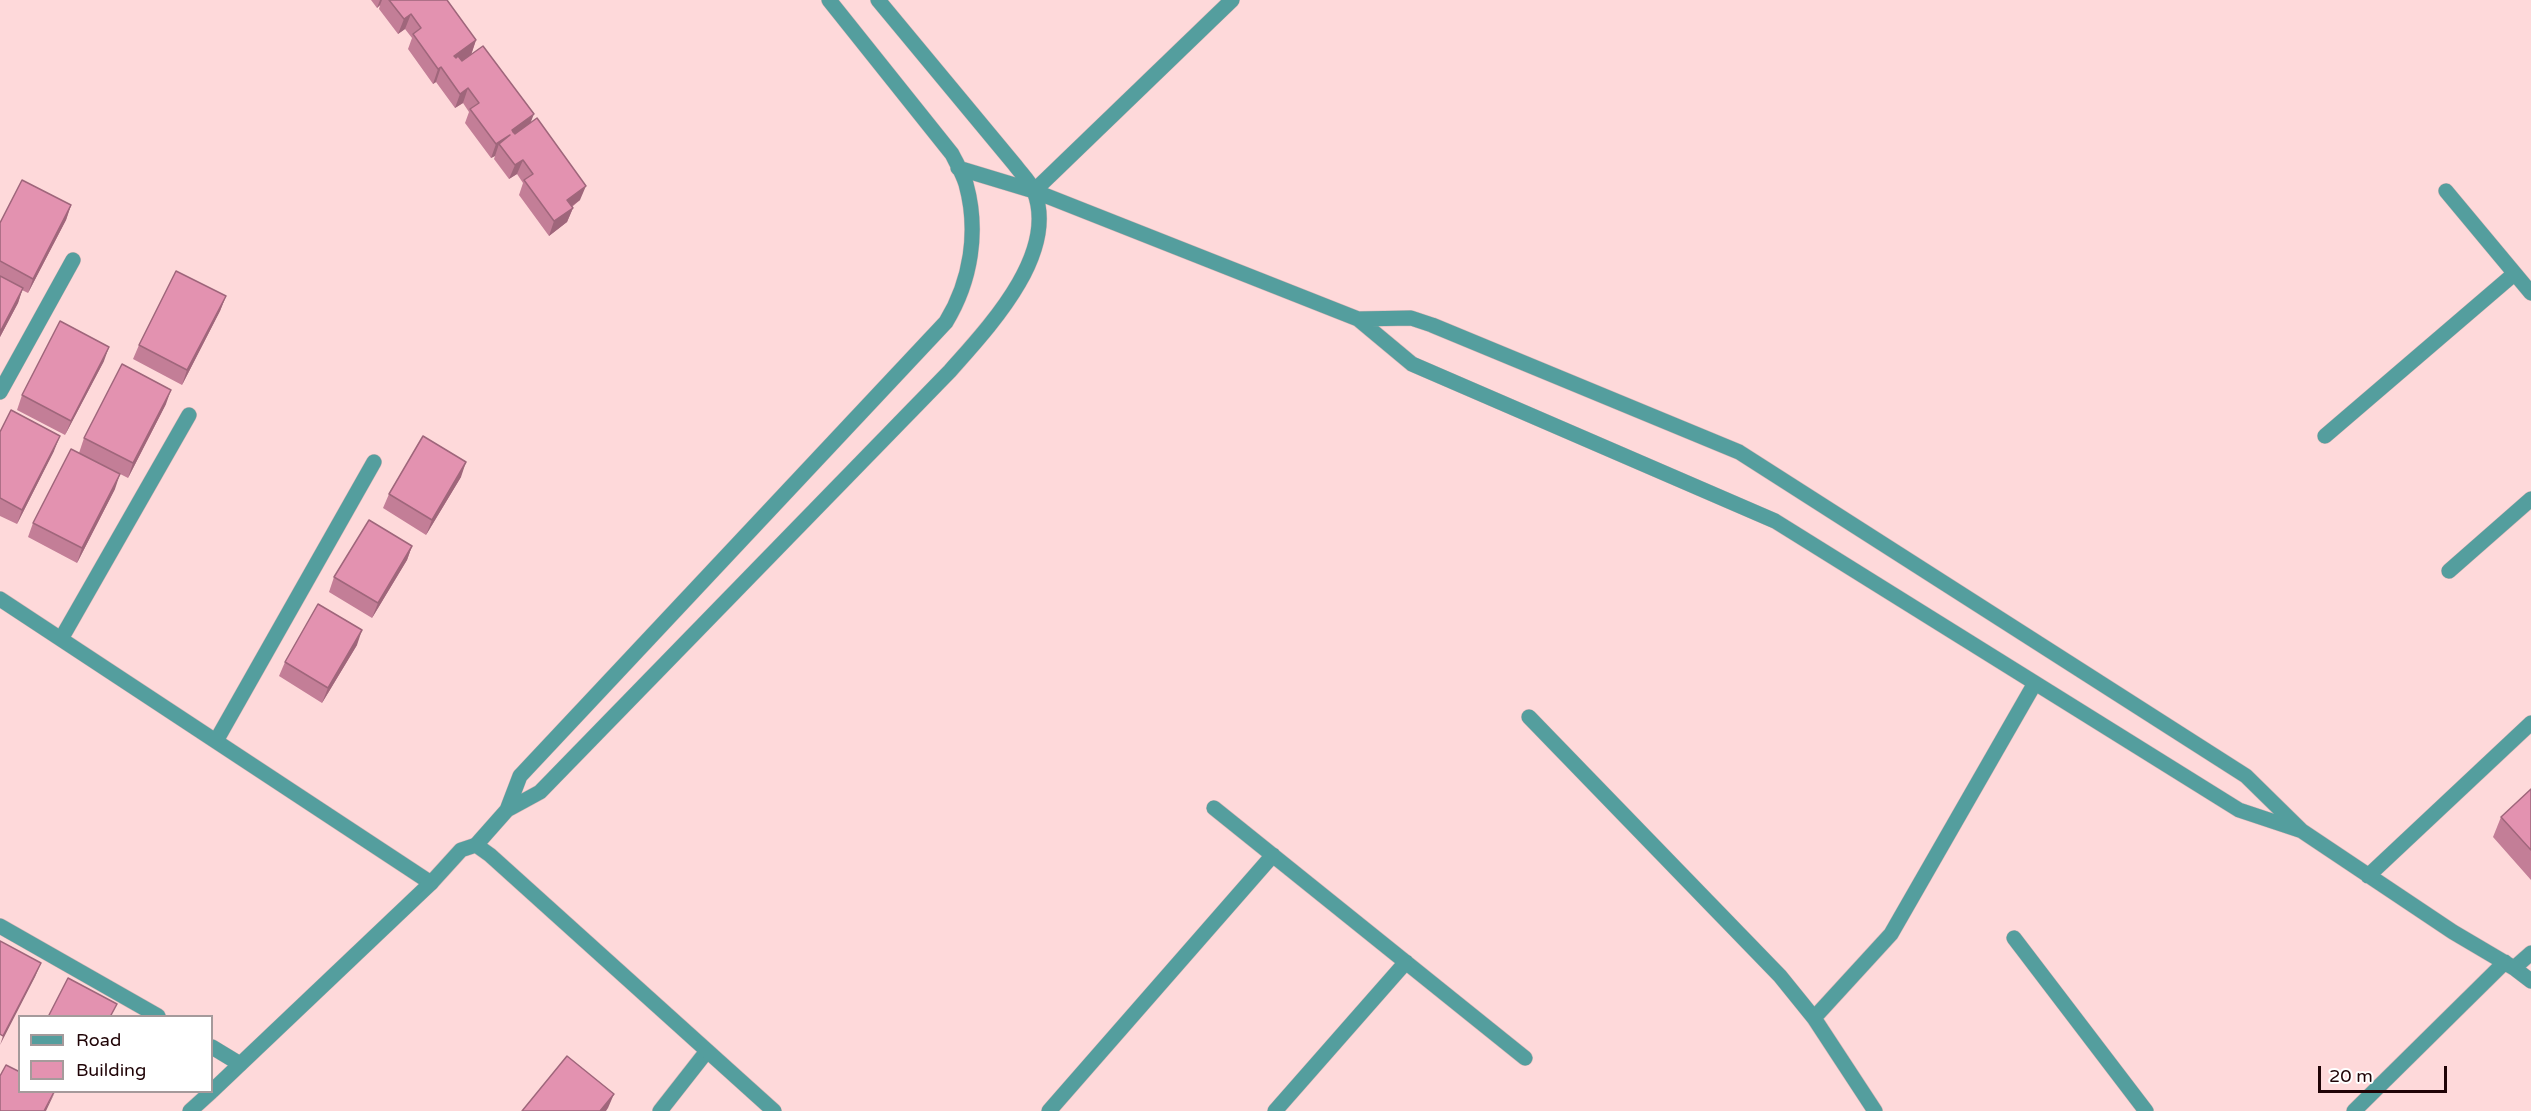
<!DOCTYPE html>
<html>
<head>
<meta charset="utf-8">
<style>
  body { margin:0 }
  #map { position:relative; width:2531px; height:1111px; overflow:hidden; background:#fed9da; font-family:"Varela Round",sans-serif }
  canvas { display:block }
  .legend { position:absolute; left:18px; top:1015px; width:195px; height:78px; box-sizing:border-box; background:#fff; border:2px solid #a59a9b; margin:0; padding:8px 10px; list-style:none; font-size:18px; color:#1f0306 }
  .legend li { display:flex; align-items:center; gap:12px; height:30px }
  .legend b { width:30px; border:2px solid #a59a9b }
  .scale { position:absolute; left:2318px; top:1066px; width:129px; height:27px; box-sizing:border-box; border:3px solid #1f0306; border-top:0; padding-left:8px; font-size:18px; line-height:21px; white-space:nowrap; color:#1f0306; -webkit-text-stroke:4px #fff; paint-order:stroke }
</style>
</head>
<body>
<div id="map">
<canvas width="2531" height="1111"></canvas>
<ul class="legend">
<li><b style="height:8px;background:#549e9e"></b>Road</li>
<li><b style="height:16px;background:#e392b0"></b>Building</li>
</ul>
<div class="scale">20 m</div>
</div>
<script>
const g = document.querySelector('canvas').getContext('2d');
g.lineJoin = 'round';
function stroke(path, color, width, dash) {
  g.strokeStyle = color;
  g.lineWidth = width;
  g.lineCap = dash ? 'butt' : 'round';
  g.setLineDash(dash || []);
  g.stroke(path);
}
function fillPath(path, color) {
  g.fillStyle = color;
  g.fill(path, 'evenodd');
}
const minor = new Path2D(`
  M958,168l76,23 324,128 54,45 363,157 464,289 63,21
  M1034,191l198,-191
  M2446,191l85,102
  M1358,319l53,-1 21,7 307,127 507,324 56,55 151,101 61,36 17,13
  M0,392l73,-132
  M2325,436l189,-162
  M2449,571l82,-72
  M0,599l431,284
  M61,639l128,-224
  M1529,717l251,259 34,42 61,93
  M216,741l158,-279
  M1214,808l311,250
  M507,810l13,-34 426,-454c25,-41 33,-91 20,-138 -3,-10 -9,-20 -14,-30l-123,-154
  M476,845l31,-35 33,-18 410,-421c38,-43 109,-117 84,-180 -4,-9 -13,-18 -19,-26l-137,-165
  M2368,876l163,-153
  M0,926l158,90
  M2014,938l132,173
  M2514,968l17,-15
  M1814,1018l77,-84 144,-251
  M212,1047l28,17
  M660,1111l47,-60
  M1049,1111l224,-256
  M1275,1111l131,-149
  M2354,1111l151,-149`);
const tertiary = new Path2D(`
  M212,1091l219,-208 30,-33 15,-5 14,10 284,256
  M190,1111l21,-19`);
stroke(minor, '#dab7b8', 16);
stroke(tertiary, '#dab7b8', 16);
stroke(minor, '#549e9e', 15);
stroke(tertiary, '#549e9e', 15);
fillPath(new Path2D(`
  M371,0h76l29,40 -5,15 59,68 50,77 -8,7 1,1 -6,14 -18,14 -30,-41 4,-12 -6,-9 -8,5 -15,-20 1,-3 -4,2 -26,-35 4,-11 -6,-9 -8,5 -19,-26 -3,2 -25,-35 4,-11 -7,-9 -7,5 -19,-25 1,-4 -3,3z
  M71,205l-5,15 -38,73 -6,-3 -4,13 -18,34v-114z
  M226,296l-6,15 -38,74 -49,-26 6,-14z
  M104,361l-39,74 -48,-25 5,-15z
  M166,404l-38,74 -49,-25 5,-15z
  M0,432l54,19 -37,73 -17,-8z
  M461,477l-35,58 -43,-27 6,-14z
  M115,489l-38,74 -49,-26 5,-14z
  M412,546l-5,14 -35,58 -43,-26 5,-15z
  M357,645l-35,58 -43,-27 6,-14z
  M2531,789v91l-38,-43 8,-20z`), '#c37e97');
fillPath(new Path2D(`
  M380,0h2l-2,5 -3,3z
  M411,14l-6,15 -7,5 6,-15z
  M476,40l-5,15 -22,16 5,-15z
  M441,67l-5,15 -3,2 5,-15z
  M468,88l-5,15 -8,5 5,-14z
  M534,114l-6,15 -21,16 5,-15z
  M510,135l-11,9 -4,12 -4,2 5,-14z
  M523,160l-6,14 -8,5 6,-14z
  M586,186l-6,14 -19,14 6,-14z
  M71,205l-5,15 -38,73 5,-14z
  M573,208l-6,14 -18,14 5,-15z
  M23,288l-5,15 -18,34v-5z
  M226,296l-6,15 -38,74 5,-15z
  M109,347l-5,14 -39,74 6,-14z
  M171,390l-5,14 -38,74 5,-15z
  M60,436l-6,15 -37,73 5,-14z
  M466,462l-5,15 -35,58 6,-15z
  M120,474l-5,15 -38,74 5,-15z
  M412,546l-5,14 -35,58 6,-15z
  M362,630l-5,15 -35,58 6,-15z
  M41,963l-6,14 -35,68 3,-9z
  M55,1092l-9,19h-2z
  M614,1094l-6,14 -2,3h-6z`), '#9f667b');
const building = new Path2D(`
  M389,0h58l29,40 -22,16 2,2 2,-2 4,5 21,-15 51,68 -22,16 1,2 2,2 22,-16 49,68 -19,14 6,8 -19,13 -30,-41 9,-6 -10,-14 -8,5 -16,-21 11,-9 -14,9 -26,-35 9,-6 -11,-15 -8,6 -19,-27 -3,2 -25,-35 8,-6 -10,-14 -7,5z
  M22,180l49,25 -38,74 -33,-18v-38z
  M176,271l50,25 -39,74 -48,-25z
  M0,276l23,12 -23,44z
  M60,321l49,26 -38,74 -49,-26z
  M122,364l49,26 -38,73 -49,-25z
  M11,410l49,26 -38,74 -22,-12v-66z
  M423,436l43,26 -34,58 -43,-26z
  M71,449l49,25 -38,74 -49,-25z
  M369,520l43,26 -34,57 -44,-26z
  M318,604l44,26 -34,58 -43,-26z
  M2531,789v61l-30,-33z
  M0,941l41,22 -38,73 -3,-2z
  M68,978l49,26 -7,13h-62z
  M567,1056l47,38 -14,17h-78z
  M6,1065l14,7v20h34l-10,19h-44v-35z`);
fillPath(building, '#e392b0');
stroke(building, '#9f667b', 1.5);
</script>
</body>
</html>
